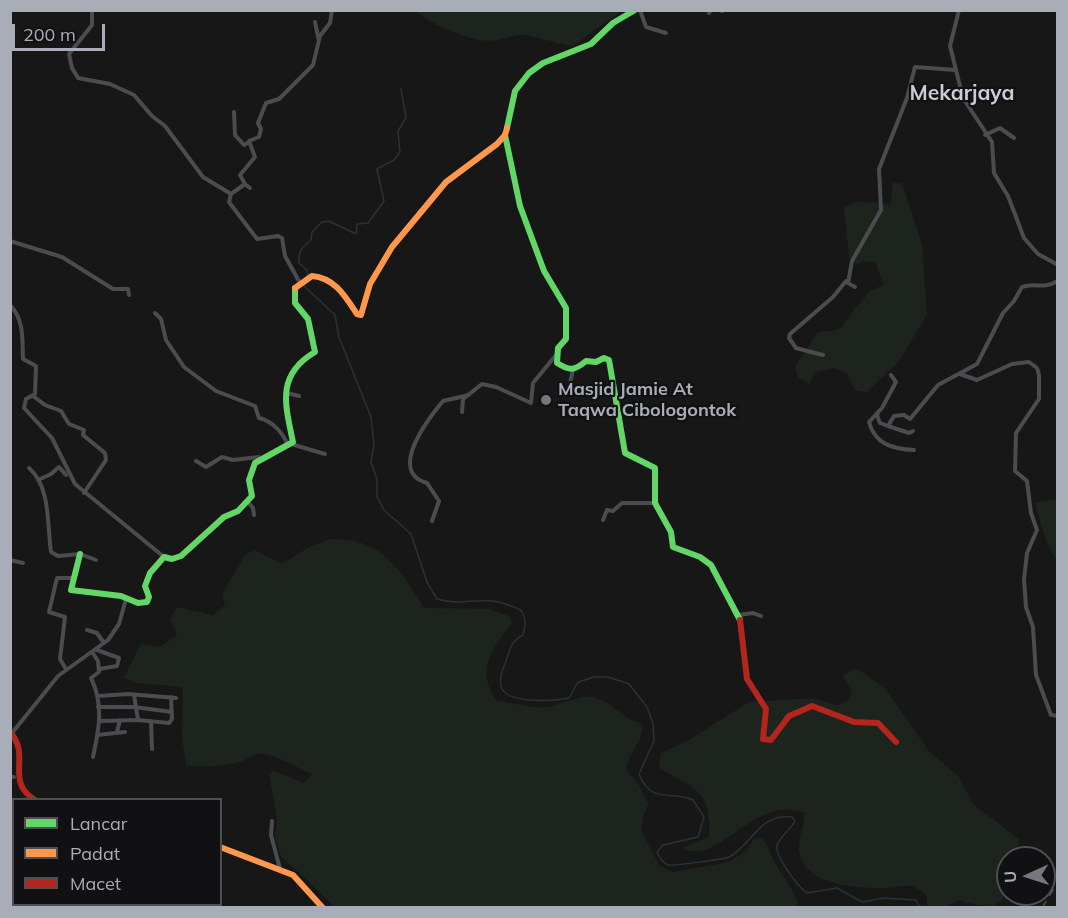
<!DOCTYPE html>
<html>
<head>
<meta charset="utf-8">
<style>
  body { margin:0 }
  #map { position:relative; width:1068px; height:918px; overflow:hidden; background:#171717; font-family:Mulish,sans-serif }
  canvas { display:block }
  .frame { position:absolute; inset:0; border:12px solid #a8adb8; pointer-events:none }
  .legend { position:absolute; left:12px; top:798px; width:210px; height:108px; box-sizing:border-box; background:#111113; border:2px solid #4d4f55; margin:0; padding:8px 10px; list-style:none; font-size:18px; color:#a8adb8 }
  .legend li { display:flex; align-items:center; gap:12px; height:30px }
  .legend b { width:30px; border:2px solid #4d4f55 }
  .north { position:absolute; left:996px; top:846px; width:60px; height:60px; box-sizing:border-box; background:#111113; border:2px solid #4d4f55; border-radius:50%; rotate:267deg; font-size:16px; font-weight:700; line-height:24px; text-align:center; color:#a8adb8 }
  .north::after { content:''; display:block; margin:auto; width:21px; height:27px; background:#757880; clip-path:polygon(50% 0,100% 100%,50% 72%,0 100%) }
  .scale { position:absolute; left:12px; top:24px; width:93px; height:27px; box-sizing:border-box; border:3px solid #a8adb8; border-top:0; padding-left:8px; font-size:18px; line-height:21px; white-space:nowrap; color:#a8adb8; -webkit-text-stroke:4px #111113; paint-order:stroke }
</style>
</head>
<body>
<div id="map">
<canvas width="1068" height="918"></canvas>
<div class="frame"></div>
<ul class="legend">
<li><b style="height:8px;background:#63d668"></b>Lancar</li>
<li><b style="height:8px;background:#ff974d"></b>Padat</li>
<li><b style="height:8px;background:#b3261e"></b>Macet</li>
</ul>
<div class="north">U</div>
<div class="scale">200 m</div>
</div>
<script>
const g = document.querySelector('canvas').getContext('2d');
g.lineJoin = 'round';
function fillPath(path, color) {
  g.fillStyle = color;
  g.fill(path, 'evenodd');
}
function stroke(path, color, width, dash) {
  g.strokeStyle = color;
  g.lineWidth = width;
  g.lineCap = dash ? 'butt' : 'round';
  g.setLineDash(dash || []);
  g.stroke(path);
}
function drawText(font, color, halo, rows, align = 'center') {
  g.font = font + ' Mulish,sans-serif';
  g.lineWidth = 4.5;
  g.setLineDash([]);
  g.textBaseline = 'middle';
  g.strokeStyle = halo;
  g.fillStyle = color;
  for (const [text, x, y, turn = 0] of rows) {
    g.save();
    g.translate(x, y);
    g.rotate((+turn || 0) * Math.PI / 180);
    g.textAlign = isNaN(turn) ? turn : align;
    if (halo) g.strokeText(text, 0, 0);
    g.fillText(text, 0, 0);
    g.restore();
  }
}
fillPath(new Path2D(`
  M416,11v-1l205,1 -48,35c-16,-2 -42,-12 -54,-11 -9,1 -19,6 -28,6 -21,0 -60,-16 -75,-30z
  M893,183h9l20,61 5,71 -29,47 -31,30 -12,-2 -8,-16 -12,-6 -20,4 -6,12 -11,-7 -3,-10 23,-35c27,-2 20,-1 34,-20 5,-8 12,-10 15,-19l16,-8 -7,-22 -13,-2 -6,4 -8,-9 -5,-48 13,-7 33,4z
  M1057,499h1l-1,62 -10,-17 -12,-41z
  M331,539c53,0 67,28 93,69l64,1 22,7 2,7c-20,25 -37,49 -15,78 16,2 37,8 52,6 15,-3 30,-13 46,-9 19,4 26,21 44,24l4,8c-5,16 -14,24 -17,40l13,15 10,20 -5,8 -3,17 18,35 14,7 56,-10 18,-12 6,-10 7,-3c10,8 8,13 14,24 8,17 21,27 25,46l-465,-1 -53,-50 -6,-17 2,-21 -8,-44 5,-3 30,12 8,-9c-16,-6 -35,-20 -52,-20 -6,0 -12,5 -18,7 -19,6 -36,6 -56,5l-4,-29 1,-50 -47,-4 -12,-5 17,-34 19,3 17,-12 -7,-16 7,-12 36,8 12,-10 -3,-11 23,-39 9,-5 28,14 29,-18z
  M856,668l28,19 45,64 30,26 14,27 46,35 -1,19h-10c0,46 -3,56 -50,42l-11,7 -20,1v-13c-5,-3 -11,-8 -16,-9 -7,-2 -16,2 -23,2 -29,0 -86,-1 -89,-39 -1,-13 6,-23 5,-36 -52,-19 -85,55 -122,35l27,-11c2,-51 -14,-45 -50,-70l2,-14 28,-13 60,-38 64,-4 23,7 12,-4 4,-9 -9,-16z`), '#1d241e');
stroke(new Path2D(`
  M303,280l5,-5 -1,-5 -8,-7c-1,-12 3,-16 12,-23l1,-8 10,-10 7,-1 27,13 1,-10 11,-1 16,-22 -7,-32 17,-9 6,-8 -2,-21 8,-13 -5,-29
  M303,285l32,30 4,22 32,80 3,28 -3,17 6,17v18l7,13 27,24 16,48 10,17c19,6 36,0 56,2 10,1 19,5 28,9 5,10 5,14 2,25 -12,6 -13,14 -17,26 -3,8 -8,19 -4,28 8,15 53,12 67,9l9,-16 16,-5h14l21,7 18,23 6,16 1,18 -15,33c12,31 33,16 54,26l11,17 -6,20 -35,8 -6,7c3,6 6,12 12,13 4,1 56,-6 60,-8 24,-13 30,-44 63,-40l3,4c-5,9 -15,16 -18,24 -3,10 21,42 30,48l30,-5 25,14 22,-4 32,2 4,8`), '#2a3239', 1.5);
stroke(new Path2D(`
  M92,10v15l-23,29 3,14 6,10 32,6 24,11 18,21 13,10 38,51 28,17 -2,8 28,37 21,-3 4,2 3,18 15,27
  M640,10l6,17 20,6
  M722,10v1
  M959,10l-9,36 13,52 29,44 2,31 14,23 16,42 14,16 20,11
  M709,13l2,-3
  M315,22l4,19
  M234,112l1,23 9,10 5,-3
  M985,135l15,-7 14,10
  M245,184l5,4
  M231,194l14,-10 -5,-9 15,-18 -6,-16 10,-4 2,-8 -3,-6 8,-20 13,-4 34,-34 7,-29 10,-13 2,-13
  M10,241l52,16 51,32h15l1,6
  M855,287l-7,-4 4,-22 29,-51 -2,-41 28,-71 8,-31 40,3
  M10,305c15,15 12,37 13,54l13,7 -1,28 -9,5 -2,9 28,30 23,46 89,73
  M155,313l6,6 5,21 18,27 32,24 39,15 4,12c13,3 24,14 29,28
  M823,355l-27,-7 -7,-10 1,-4 43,-37 13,-16
  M960,374l17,6 35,-16 17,-2 8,6 2,7v24l-23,34 -1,38 12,10 4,32 6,17 -10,23 -3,26 2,28 7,20 3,48 15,40 7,1
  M891,375l5,7 -14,26 -13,14c6,22 23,27 45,28
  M568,392l5,-22
  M287,393l12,3
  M33,396l12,9 16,6 8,13 15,6 -1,5 22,18 1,7 -22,33
  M462,412l1,-13 19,-15 14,3 35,16 2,-20 23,-28
  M878,413l-1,2 3,8 8,3
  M913,431l-4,2 -21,-7 6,-10 10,-1 6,4 28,-34 39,-21 26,-51 11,-12 8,-14c13,-5 20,3 36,-6
  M291,444l34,10
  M196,461l10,6 16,-10 11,3 26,-3
  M29,468c22,19 18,57 22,84l7,4 22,-2 16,6
  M38,480l13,-6 8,-7 7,8
  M247,501l6,7 1,7
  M603,520l4,-10 6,1 9,-8h33
  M432,521l7,-20 -12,-18c-40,-11 1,-64 16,-82l26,-6
  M10,560l13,3
  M739,615l14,-2 8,3
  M87,630l10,3 7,10
  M97,650l22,8 -2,8 -18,3
  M92,652l6,9 1,11 -8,6c13,26 8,52 2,79
  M66,669l-6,-10 5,-42 -16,-5 8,-34h16
  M134,695l4,25
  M98,696l30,-2 48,4
  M98,707h36l38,5
  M101,721l37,-1 31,3 3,-4 -1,-22
  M151,721l1,28
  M117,732l3,-12
  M12,733l46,-57 50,-36 11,-16 7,-25
  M97,735l28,-3
  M10,777h4
  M272,821l-1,14 9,34`), '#4b4c50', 4);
stroke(new Path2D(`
  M507,128l8,-37 14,-18 14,-10 48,-19 22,-21 22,-13
  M505,135l15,71 24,65 22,37v31l-8,9 -1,15c13,8 17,8 29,-2l10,1 8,-4 5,2 16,93 30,15v35l16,29 2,15 27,10 11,8 29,55
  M80,554l-9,36 50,6 17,7 9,-1 2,-5 -4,-11 5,-13 14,-16 8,2 9,-3 43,-39 14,-6 14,-15 -3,-16 6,-17 38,-21c-8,-38 -17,-67 22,-90l-7,-33 -13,-16v-15`), '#63d668', 6);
stroke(new Path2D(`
  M295,288l17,-12c23,2 33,20 45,38l4,1 9,-31 22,-37 54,-65 51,-38 8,-9 2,-7
  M220,847l73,28 30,33`), '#ff974d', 6);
stroke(new Path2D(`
  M740,620l7,59 19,30 -3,30 8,1 18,-24 23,-10 42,16 24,1 18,19
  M10,732c22,24 -6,49 25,68`), '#b3261e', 6);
stroke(new Path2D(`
  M1042,908l16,-26`), '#4b4c4f', 1.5, [8, 6]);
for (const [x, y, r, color] of [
  [546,400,6,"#757880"]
]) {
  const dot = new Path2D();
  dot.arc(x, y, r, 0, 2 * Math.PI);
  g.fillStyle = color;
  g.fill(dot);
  stroke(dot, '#111113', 2);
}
drawText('bold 18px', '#a8adb8', '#111113', [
  ["Masjid Jamie At",558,390],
  ["Taqwa Cibologontok",558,411]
], 'left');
drawText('bold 21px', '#c9ccd4', '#111113', [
  ["Mekarjaya",962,94]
]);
</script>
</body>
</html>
